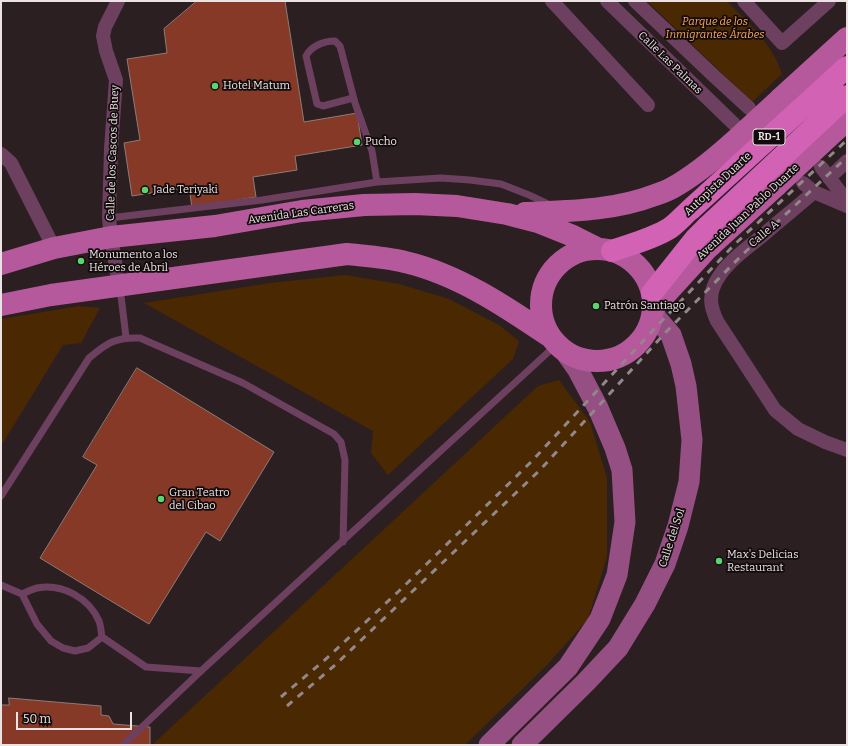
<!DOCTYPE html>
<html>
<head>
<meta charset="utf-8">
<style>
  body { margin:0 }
  #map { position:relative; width:848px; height:746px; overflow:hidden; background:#2c1f22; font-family:Bitter,serif }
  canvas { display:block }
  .frame { position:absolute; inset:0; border:2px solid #ebe2e3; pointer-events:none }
  .scale { position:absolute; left:16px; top:712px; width:116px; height:18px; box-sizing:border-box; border:2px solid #ebe2e3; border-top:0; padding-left:5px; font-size:12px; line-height:14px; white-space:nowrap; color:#ebe2e3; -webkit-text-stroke:3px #110b0c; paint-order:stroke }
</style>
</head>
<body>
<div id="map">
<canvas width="848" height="746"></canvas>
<div class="frame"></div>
<div class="scale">50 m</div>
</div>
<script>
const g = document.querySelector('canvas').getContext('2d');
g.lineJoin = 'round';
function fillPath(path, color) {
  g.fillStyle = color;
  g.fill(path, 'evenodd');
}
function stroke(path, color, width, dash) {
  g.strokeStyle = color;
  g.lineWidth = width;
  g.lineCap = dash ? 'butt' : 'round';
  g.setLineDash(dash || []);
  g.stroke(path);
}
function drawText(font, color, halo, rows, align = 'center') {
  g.font = font + ' Bitter,serif';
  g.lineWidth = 3.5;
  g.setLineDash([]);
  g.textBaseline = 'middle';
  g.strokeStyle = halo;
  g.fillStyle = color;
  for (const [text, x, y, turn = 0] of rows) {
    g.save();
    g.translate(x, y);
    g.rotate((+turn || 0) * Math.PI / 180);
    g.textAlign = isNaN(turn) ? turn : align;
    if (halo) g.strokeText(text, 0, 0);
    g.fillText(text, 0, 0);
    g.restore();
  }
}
fillPath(new Path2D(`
  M647,1h80c21,22 46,43 55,73l-30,28z
  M345,275l54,9 50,15 50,26 20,16 -6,18 -125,116 -17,-22 2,-22 -229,-128 126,-20z
  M79,306l21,2 -19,35 -18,2 -62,101v-127z
  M559,380l31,42 17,56v79l-19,62 -41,46 -82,80h-313l386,-359z`), '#4a2801');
const building = new Path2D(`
  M197,1h88l19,121 53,-9 5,32 -67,11 2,14 -44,7 3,20 -64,11 -3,-21 -57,9 -8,-53 16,-3 -13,-81 40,-6 -3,-24z
  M137,368l137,84 -54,89 -14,-9 -57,92 -109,-66 57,-93 -14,-8z
  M9,698l92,8v9l8,1 4,8 37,3v18h-149v-40h8z`);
fillPath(building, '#863927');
stroke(building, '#8c7c78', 1);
stroke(new Path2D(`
  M353,98l-30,8 -6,-2 -11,-48c5,-10 18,-15 29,-15l5,5c5,19 10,38 15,57l17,48 5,31
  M109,218l153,-18 115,-18 64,-4 29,2 31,4 28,11 21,10
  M120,288l6,49
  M1,496l88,-138c18,-15 26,-21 51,-20l103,45 91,51 7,8 4,18 -2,82
  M1,585l21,9 15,30 14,17 12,7 12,3 13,-3 14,-11
  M22,594c5,-2 10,-5 15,-6 25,-5 52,10 62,33 2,5 2,11 3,16l44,30 55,4
  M123,745l78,-74 355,-326`), '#6d4060', 7);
stroke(new Path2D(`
  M118,1l-13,26 -2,9 3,15 10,29 -5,69 -2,69 2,19 8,48
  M552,1l96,104
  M607,1l127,123
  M635,1l79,75 35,32
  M744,1l38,42 47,-42
  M1,154l10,9 43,85
  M821,167l26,34
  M829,178l18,-17
  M803,183l11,9 33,14
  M814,192c-17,15 -35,29 -52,44 -17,14 -41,30 -49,52 -4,12 -1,22 4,33l58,89 23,19 27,13 22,8`), '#6d4060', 14);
stroke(new Path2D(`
  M489,745l79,-78 32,-48 17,-44 8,-53 -3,-52 -7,-22 -17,-40 -20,-38 -12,-17
  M522,745l64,-63 32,-34 27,-44 20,-40 13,-38 11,-44 3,-42 -6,-54 -5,-22 -10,-29 -18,-21`), '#964f82', 21);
stroke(new Path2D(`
  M780,99l67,-61
  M821,144l26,-24
  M525,213c44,-2 88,-2 130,-18 6,-2 12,-4 17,-7 22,-12 41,-28 59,-44
  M541 305a56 56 0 1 1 112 0a56 56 0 1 1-112 0Z
  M1,264l53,-16 57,-11 104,-11 87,-15 62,-6 51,-1 42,2 50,8 31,8 35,14 24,12
  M1,305l50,-10 296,-41c19,2 39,3 58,8 52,12 100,44 144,74
  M653,308l53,-58 70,-64`), '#b5599c', 22);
stroke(new Path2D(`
  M612,251c19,-7 41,-12 58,-23 8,-6 14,-13 21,-19
  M652,293l43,-54 12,-12`), '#d162b4', 22);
stroke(new Path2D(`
  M281,697l46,-39 72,-67 132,-129 127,-137 77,-81 112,-104
  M287,706l47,-40 206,-196 126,-138 76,-77 105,-98`), '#928789', 3, [7, 7]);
stroke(new Path2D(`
  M731,144l49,-45
  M776,186l45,-42`), '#b5599c', 22);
stroke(new Path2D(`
  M691,209l156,-142
  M707,227l140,-131`), '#d162b4', 22);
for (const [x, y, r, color] of [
  [215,86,4,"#5ad56e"],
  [357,142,4,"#5ad56e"],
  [145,190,4,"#5ad56e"],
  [81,261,4,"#5ad56e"],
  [596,306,4,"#5ad56e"],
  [161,499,4,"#5ad56e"],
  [719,561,4,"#5ad56e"]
]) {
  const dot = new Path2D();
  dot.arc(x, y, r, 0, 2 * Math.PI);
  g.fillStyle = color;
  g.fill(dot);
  stroke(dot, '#110b0c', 1.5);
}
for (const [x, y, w] of [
  [769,137,32]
]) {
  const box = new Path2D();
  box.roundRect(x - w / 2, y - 8, w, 16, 3);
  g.fillStyle = '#110b0c';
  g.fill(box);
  stroke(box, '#ebe2e3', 1);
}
drawText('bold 10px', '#ebe2e3', null, [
  ["RD-1",769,137]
]);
drawText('italic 11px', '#fda855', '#110b0c', [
  ["Parque de los",715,22],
  ["Inmigrantes Árabes",715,35]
]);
drawText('11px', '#ebe2e3', '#110b0c', [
  ["Calle Las Palmas",670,63,44],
  ["Calle de los Cascos de Buey",113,153,-88],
  ["Autopista Duarte",718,184,-43],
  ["Avenida Juan Pablo Duarte",748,212,-43],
  ["Avenida Las Carreras",301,213,-8],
  ["Calle A",764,234,-40],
  ["Calle del Sol",672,538,-72]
]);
drawText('11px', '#ebe2e3', '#110b0c', [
  ["Hotel Matum",223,86],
  ["Pucho",365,142],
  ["Jade Teriyaki",153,190],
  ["Monumento a los",89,255],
  ["Héroes de Abril",89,268],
  ["Patrón Santiago",604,306],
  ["Gran Teatro",169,493],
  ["del Cibao",169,506],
  ["Max's Delicias",727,555],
  ["Restaurant",727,568]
], 'left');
</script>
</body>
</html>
